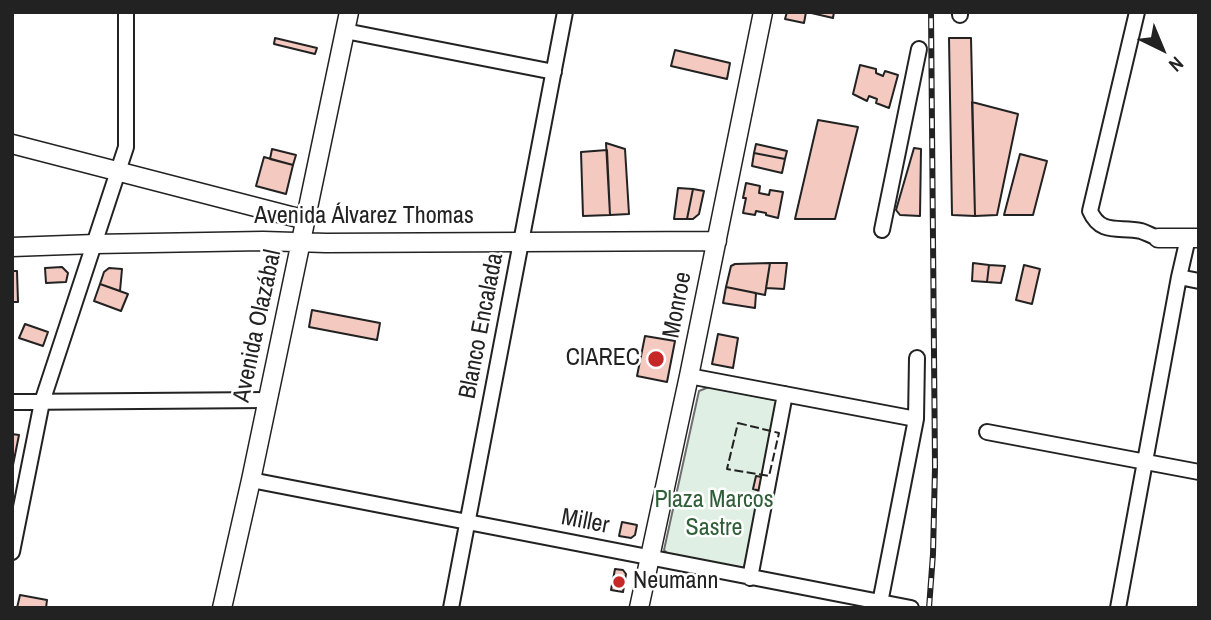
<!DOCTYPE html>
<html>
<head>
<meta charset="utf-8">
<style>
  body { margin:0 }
  #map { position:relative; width:1211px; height:620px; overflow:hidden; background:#fff; font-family:"Archivo Narrow",sans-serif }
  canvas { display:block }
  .frame { position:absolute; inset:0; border:14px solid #222; pointer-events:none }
  .north { position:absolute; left:1127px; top:14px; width:70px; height:70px; -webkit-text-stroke:5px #fff; paint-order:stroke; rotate:137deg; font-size:19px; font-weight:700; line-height:28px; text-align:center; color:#222 }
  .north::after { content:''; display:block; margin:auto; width:24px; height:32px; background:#222; clip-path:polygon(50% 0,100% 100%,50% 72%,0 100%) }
</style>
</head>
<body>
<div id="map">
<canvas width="1211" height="620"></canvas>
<div class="frame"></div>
<div class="north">N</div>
</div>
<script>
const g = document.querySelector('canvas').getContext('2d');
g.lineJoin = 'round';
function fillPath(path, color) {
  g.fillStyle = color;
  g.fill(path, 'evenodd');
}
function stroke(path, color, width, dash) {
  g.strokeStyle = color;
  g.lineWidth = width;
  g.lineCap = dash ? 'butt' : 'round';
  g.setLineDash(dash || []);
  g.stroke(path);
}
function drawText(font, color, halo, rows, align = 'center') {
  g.font = font + ' "Archivo Narrow",sans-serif';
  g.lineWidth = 5;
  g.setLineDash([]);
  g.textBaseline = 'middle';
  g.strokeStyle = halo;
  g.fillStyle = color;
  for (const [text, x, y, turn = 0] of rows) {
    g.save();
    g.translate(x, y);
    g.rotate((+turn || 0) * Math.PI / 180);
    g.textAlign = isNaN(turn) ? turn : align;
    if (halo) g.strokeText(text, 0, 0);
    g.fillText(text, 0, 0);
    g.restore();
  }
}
const green = new Path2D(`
  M709,387l71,14 -36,167 -75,-13 -5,-5 35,-159z`);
fillPath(green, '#e0efe3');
stroke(green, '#6f6f6f', 2);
const building = new Path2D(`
  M787,12h19l-2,11 -19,-4z
  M807,12h27l-1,6z
  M275,38l42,10 -2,6 -41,-10z
  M949,38h22l4,178 -23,-1z
  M675,50l55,13 -3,16 -56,-13z
  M860,65l16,4v4l7,3 2,-5 13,4 -9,33 -13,-5 1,-4 -8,-3 -2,5 -14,-7z
  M972,102l46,12 -21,101 -22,1z
  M818,120l40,7 -23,92h-40z
  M606,143l19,6 4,65 -19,1z
  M756,144l31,7 -2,8 -31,-6z
  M914,148l7,1 -1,67 -20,-1 -4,-5z
  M272,149l24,6 -3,10 -23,-6z
  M607,150l3,65 -27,1 -2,-64z
  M754,153l31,6 -3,14 -30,-7z
  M1020,154l27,7 -14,54h-29z
  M264,157l29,8 -7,29 -30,-8z
  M746,183l14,3 -1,7 10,2 1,-5 13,2 -5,26 -12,-3v-2l-10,-2 -1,4 -12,-2 3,-15h-3z
  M678,188l15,1 -6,30h-13z
  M693,189l11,2 -5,23 -6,5h-6z
  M770,263l-5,32 -39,-8 5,-21 4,-2z
  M770,263h17l-3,26 -18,-1z
  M973,263l16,2 -2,17 -15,-1z
  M989,265l16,1 -4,17 -14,-1z
  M1024,265l16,4 -8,35 -16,-4z
  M62,267l6,6 -2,9 -20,1 -1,-15z
  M109,268l13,1 -2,22 -20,-7 4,-12z
  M12,271h5l1,31h-6z
  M100,284l28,10 -7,17 -27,-10z
  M726,287l30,6 -1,15 -32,-5z
  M312,310l68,13 -3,17 -68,-13z
  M25,324l23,8 -5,14 -24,-8z
  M718,334l20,4 -5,30 -21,-4z
  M645,336l30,5 -8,41 -30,-6z
  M12,434l7,1 -6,30h-1z
  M756,476l11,2 -3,14 -11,-3z
  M622,522l15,3 -2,10 -4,3 -12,-2z
  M615,569l8,1 3,4 -3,18 -12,-2z
  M20,595l27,5 -1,8h-29z`);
fillPath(building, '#f3c9c0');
stroke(building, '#222', 2);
const minor = new Path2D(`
  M1137,12l-47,199c11,25 30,15 51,20 6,2 11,5 17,7
  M960,15v-3
  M345,31l209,41
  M882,230l37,-181
  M1179,277l20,4
  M689,376l227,43
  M12,402l256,-2
  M987,432l212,40
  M251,480l660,128
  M12,552l30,-150 84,-255v-135
  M750,578l35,-184
  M451,608l114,-596
  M879,608l37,-189 1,-61
  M1118,608l61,-331 9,-39`);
const major = new Path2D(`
  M12,144l294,76
  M1158,238h41
  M12,247l83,-3 168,-3 63,2 391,-2
  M222,608l29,-128 98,-468
  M639,608l50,-232 74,-364`);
stroke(minor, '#222', 18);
stroke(major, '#222', 21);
stroke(minor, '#fff', 14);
stroke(major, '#fff', 18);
const rail = new Path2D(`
  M929,608l4,-54 2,-87 -4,-455`);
stroke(rail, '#222', 6);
stroke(rail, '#fff', 3.5, [10]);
stroke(new Path2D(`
  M738,423l41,10 -10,43 -42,-7z`), '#222', 2, [9, 3.5]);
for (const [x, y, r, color] of [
  [656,359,9,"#c62828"],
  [619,582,7,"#c62828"]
]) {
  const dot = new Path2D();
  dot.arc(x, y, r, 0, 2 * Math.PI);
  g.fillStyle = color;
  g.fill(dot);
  stroke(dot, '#fff', 2.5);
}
drawText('24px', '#222', '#fff', [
  ["Avenida Álvarez Thomas",364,217],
  ["Monroe",678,305,-79],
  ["Avenida Olazábal",258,326,-78],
  ["Blanco Encalada",482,326,-79],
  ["Miller",585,522,11]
]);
drawText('24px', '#222', '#fff', [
  ["CIAREC",640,359],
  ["Neumann",633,582,"left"]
], 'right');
drawText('24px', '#2f5e38', '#fff', [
  ["Plaza Marcos",714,501],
  ["Sastre",714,529]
]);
</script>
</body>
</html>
